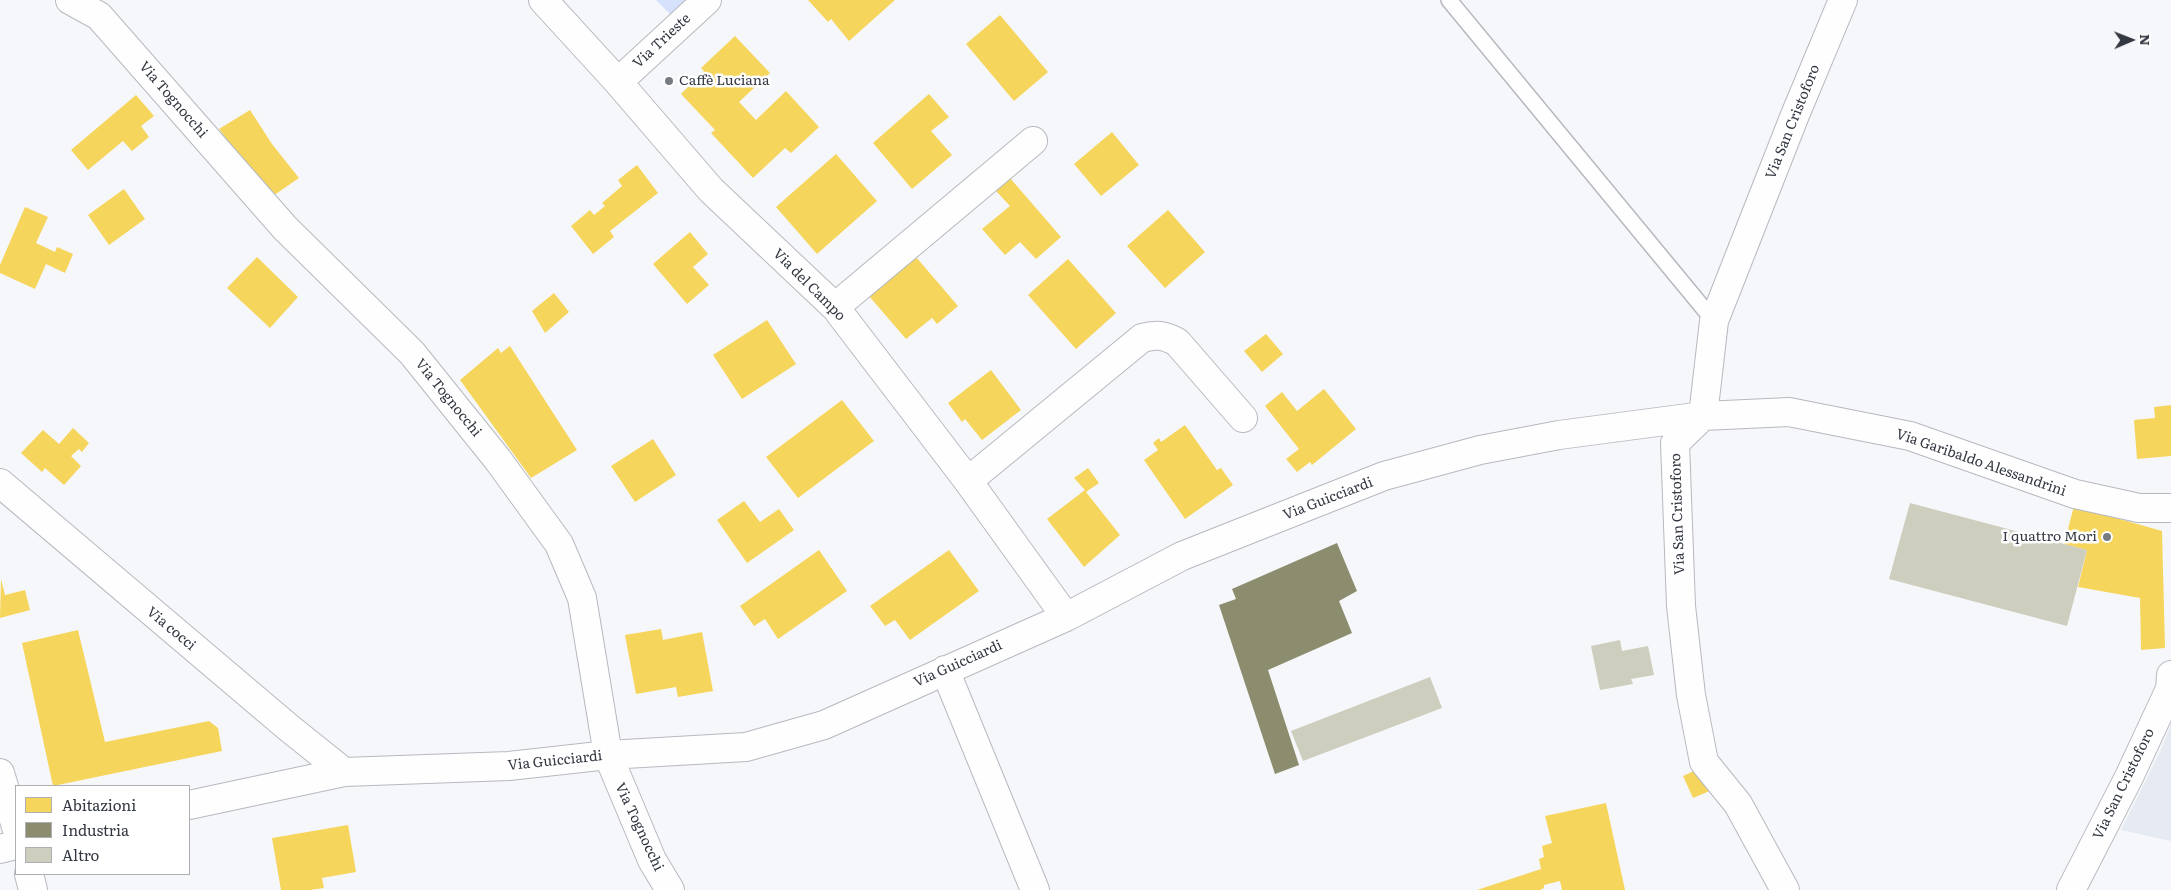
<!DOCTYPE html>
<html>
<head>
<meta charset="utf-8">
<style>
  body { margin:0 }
  #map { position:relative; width:2171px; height:890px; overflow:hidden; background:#f6f7fa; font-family:Literata,serif }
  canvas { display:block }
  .legend { position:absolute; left:15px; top:785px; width:175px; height:90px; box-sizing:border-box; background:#fff; border:1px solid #adafb3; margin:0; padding:6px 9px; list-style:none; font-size:15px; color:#333842 }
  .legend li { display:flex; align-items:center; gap:10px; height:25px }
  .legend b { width:25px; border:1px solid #adafb3 }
  .north { position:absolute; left:2106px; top:15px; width:50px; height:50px; -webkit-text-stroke:4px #fff; paint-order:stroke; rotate:89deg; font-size:14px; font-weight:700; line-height:20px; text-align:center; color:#333842 }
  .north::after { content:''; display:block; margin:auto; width:18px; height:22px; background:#333842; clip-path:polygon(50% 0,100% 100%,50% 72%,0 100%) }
</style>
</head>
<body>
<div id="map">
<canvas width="2171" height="890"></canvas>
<ul class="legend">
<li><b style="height:14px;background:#f6d55c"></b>Abitazioni</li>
<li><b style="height:14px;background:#8c8c6e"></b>Industria</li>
<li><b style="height:14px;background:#cdcebd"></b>Altro</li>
</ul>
<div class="north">N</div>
</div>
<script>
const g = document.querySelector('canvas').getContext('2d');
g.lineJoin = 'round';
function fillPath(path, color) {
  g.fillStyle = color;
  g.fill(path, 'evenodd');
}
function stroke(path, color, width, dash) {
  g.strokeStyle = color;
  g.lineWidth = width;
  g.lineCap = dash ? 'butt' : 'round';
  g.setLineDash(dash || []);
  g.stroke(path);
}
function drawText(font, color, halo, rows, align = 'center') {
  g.font = font + ' Literata,serif';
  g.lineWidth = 5;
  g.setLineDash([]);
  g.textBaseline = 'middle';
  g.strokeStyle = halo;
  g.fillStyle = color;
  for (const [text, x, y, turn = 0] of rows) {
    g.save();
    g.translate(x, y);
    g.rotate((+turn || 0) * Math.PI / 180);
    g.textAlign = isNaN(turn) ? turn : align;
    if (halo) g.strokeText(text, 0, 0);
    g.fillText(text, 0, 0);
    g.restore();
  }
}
fillPath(new Path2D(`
  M2171,724v117l-50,-11 40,-80z`), '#e6eaf2');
fillPath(new Path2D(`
  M656,0h33l-17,16z`), '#d6e2fc');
fillPath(new Path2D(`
  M808,0h87l-46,41 -18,-22 -3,3z
  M1000,15l48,57 -34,29 -48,-57z
  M735,36l35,37 -31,29 17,18 30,-29 33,36 -28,26 -6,-5 -32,30 -42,-45 4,-3 -34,-36 23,-23 -3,-3z
  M929,94l20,23 -18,14 21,24 -40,34 -39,-46z
  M136,95l18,21 -13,10 8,11 -17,14 -9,-10 -35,29 -17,-20z
  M250,110l22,34 27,34 -29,20 -51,-69z
  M1112,132l27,33 -38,31 -27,-32z
  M836,154l41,47 -60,53 -41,-47z
  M637,165l21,28 -48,38 4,6 -21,17 -22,-28 19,-16 4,5 11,-9 -3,-3 20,-17 -4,-6z
  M1010,178l51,59 -25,22 -16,-17 -15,13 -23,-26 28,-23 -14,-15z
  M124,189l21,30 -36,26 -21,-30z
  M25,207l23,10 -12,26 19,9 2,-5 16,7 -8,19 -19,-9 -11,25 -35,-16v-8z
  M1168,210l37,42 -40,36 -38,-42z
  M690,232l18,22 -15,13 16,18 -22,19 -34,-40z
  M257,257l41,40 -28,31 -43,-40z
  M916,257l42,49 -21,18 -5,-6 -26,21 -37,-43z
  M1068,259l48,54 -40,36 -48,-54z
  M554,293l15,19 -24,21 -13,-22z
  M767,320l29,44 -54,35 -29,-44z
  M1266,334l17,20 -21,18 -18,-21z
  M510,346l67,104 -46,28 -71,-98 38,-32 3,5z
  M991,370l30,40 -39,30 -17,-21 -3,3 -14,-19z
  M1324,389l32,40 -44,36 -2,-3 -13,10 -11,-13 13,-10 -34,-43 17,-14 15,19z
  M842,400l32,41 -76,57 -32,-41z
  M2171,405v51l-34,3 -3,-39 21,-2 -1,-11z
  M1185,425l32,45 4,-2 12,17 -48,34 -41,-59 14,-10 -5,-7 6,-5 2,4z
  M73,428l16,15 -7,9 -3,-3 -8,7 10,10 -17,19 -19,-17 -3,4 -21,-19 22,-23 16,14z
  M653,439l23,36 -41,27 -24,-36z
  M1088,468l11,15 -13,9 34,43 -36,32 -37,-48 38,-29 -11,-12z
  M744,501l16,21 19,-13 15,21 -47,33 -30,-43z
  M2074,506l88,25 3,117 -24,2 -1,-52 -62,-11 9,-37 -23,-6z
  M819,550l28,41 -69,48 -13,-20 -11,7 -14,-20z
  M949,550l30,41 -69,49 -15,-20 -10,6 -15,-20z
  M1,579l4,16 20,-5 5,20 -30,8z
  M661,629l2,11 39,-8 11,59 -35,6 -2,-10 -40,7 -11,-59z
  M78,630l27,112 104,-21 9,7 4,23 -169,35 -31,-143z
  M1707,765l10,23 -24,10 -10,-22z
  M1606,803l19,87h-63l-2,-9 -16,4v3l-4,2h-63l64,-21 -2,-10 5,-2 -2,-11 10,-3 -7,-27z
  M348,825l8,47 -34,6 2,10 -14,2h-29l-9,-52z`), '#f6d55c');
fillPath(new Path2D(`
  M1337,543l20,48 -18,10 13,32 -84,37 31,95 -24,9 -56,-169 17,-6 -4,-10z`), '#8c8c6e');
fillPath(new Path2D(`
  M1910,503l177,47 -20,76 -178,-47z
  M1620,640l2,11 26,-5 6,29 -23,4 2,5 -33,6 -9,-44z
  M1430,677l12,31 -139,53 -12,-30z`), '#cdcebd');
const service = new Path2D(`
  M1449,0l265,321`);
const minor = new Path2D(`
  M70,0l29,16 186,212 127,125 86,107 61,84 23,54 26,157 44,105 18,30
  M543,0l75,82 93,108 124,117 133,174 98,136
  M618,82l89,-82
  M835,307l198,-166
  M968,481l174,-143c14,-4 22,-3 35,4l66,76
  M0,483l289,245 55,44
  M945,670l90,220
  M0,773l16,54
  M189,805l155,-33 165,-6 99,-11 138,-8 78,-22 242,-108 116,-61 202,-80 96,-26 79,-15 144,-19 86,-4 121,24 165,58 64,14h32
  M0,849l16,-4
  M29,874l4,16
  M1785,890l-47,-86 -34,-42 -13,-67 -10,-89 -6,-163 28,-27 11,-95 81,-206 48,-115
  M2071,890l58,-113 41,-88 1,-14`);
stroke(service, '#b6b9bf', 18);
stroke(minor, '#b6b9bf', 30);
stroke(service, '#fefefe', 15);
stroke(minor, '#fefefe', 28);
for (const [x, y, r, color] of [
  [669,81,5,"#777b82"],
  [2107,537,5,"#777b82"]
]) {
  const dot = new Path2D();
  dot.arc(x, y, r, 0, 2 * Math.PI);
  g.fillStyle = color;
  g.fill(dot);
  stroke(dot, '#fff', 2);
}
drawText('14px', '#333842', '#fff', [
  ["Via Trieste",662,41,-43],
  ["Via Tognocchi",173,100,49],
  ["Via San Cristoforo",1793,122,-68],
  ["Via del Campo",809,285,45],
  ["Via Tognocchi",448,398,51],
  ["Via Garibaldo Alessandrini",1981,463,19],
  ["Via Guicciardi",1328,499,-21],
  ["Via San Cristoforo",1678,514,-92],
  ["Via cocci",171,629,40],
  ["Via Guicciardi",958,664,-24],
  ["Via Guicciardi",555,761,-6],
  ["Via San Cristoforo",2124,784,-64],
  ["Via Tognocchi",639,827,65]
]);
drawText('14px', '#333842', '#fff', [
  ["Caffè Luciana",679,81],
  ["I quattro Mori",2097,537,"right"]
], 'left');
</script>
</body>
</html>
